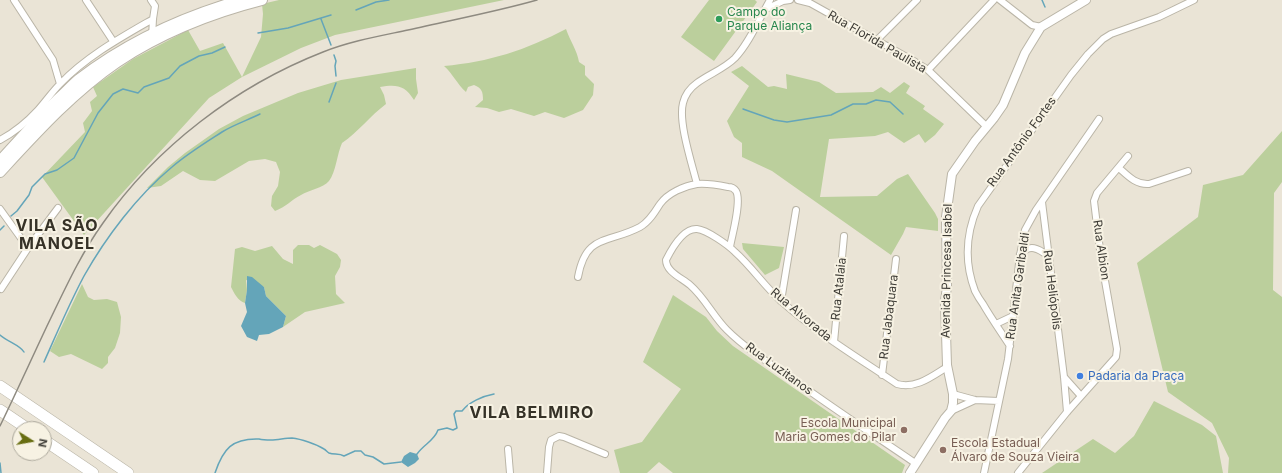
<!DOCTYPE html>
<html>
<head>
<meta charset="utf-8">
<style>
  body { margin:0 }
  #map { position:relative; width:1282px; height:473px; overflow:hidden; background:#eae4d6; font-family:Inter,sans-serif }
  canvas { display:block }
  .north { position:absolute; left:12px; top:421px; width:40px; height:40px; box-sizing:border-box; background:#f7f2e3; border:1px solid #ada99d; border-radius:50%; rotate:101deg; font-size:11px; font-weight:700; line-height:16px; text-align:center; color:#3d3b35 }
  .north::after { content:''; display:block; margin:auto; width:14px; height:18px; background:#686e12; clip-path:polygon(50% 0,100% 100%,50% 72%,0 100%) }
</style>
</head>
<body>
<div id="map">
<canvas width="1282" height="473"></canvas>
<div class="north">N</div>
</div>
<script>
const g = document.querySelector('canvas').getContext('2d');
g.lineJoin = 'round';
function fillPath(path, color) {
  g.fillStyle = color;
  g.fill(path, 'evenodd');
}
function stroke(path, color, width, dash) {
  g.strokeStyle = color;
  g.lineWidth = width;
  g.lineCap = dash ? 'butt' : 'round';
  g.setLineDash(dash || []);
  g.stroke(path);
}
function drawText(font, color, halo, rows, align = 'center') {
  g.font = font + ' Inter,sans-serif';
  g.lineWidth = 4;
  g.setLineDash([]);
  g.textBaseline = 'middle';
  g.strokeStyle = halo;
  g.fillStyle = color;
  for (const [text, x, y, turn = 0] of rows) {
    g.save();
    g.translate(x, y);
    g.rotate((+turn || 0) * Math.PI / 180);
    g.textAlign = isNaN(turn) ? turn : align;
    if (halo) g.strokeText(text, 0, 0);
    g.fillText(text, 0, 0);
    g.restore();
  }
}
fillPath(new Path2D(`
  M279,0h225l-169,35 -34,13 -59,29 -33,21 -125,137 -42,-58 43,-45 -2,-9 9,-12 -2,-9 7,-6 -4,-9 40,-28 55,-29 12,21 23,-8 19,34 19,-40 2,-23 -1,-10z
  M709,0h46l2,2 -43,59 -33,-24z
  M566,29c4,12 11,21 13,33l6,4v9l9,9 -1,11 -10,15 -19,8 -19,-6 -11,4 -23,-7 -12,3 -12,-4 -12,-1 8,-7c0,-8 -1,-12 -9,-15l-6,2 -2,5c-9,-8 -13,-18 -22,-26 45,-4 82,-16 122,-37z
  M742,66l26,21 6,-1 13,3 -1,-15 33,8 17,11 37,-1 8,-5 9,6 14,-11 6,4 -4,7 19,13 -2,3 21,15 -9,11 -10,8 -6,-9 -15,9 -16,-11 -13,4 -46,3 -9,58 57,-1 20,-17 11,-5 27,39 3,6v12l-32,-4 -3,7 -12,21 -119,-84 -30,-14v-14l-8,-6 -7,-16 22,-35 -18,-14z
  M416,68v11l2,14 -4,7c-9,-15 -18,-16 -34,-13l4,8 2,9c-16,12 -28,28 -44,39 -5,11 -6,29 -13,38 -6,7 -20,9 -28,14 -10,5 -15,12 -26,16l-4,-5 1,-10 6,-10 2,-14 -4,-10 -11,-3 -16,2 -34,20 -15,-1 -17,-9 -22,15 -14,2 21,-21 17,-14 34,-24 24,-13 55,-23 43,-13z
  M1282,131v51l-8,11 -1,97 9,7v176h-54l1,-15 -17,-35 -44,-31 -31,-129 61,-46 5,-32 40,-10z
  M742,243l42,4 -5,21 -14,7 -22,-26z
  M298,245h11l5,3 6,-3 17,9 4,6 -1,7 -5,9 1,18 9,9 -40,9 -22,15 3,-11 -20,-20 -2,-9 -18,-7 1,10 -2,13c-7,-2 -11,-10 -14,-16l4,-38 7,-2 13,4 17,-5 11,13 10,5v-14z
  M82,284l6,13 6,3 13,-1 10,3 4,15 -1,16 -5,15 -7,9v6l-6,6 -31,-15 -12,3 -9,-6z
  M673,295l33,22 11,14 16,15 172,119 -3,8h-229l-14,-11 -12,11h-27l-6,-23 28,-8 39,-53 -38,-27z
  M1154,401l48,24 14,11 7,37h-181l51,-34 22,14 19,-17z`), '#bbcf9c');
fillPath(new Path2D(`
  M247,276l5,1 12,10 2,9 20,20 -3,11 -14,7 -10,1 -2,6 -10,-4 -6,-11 6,-14 -2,-9 2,-13z
  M410,452l7,2 2,5 -4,4 -7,4 -7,-5 3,-6z`), '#64a5b9');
stroke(new Path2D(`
  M1042,0l3,7
  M356,10l20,-8 13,-2
  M321,19l10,26
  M258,33l30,-5 43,-13
  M334,55l2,6 -1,5 1,10
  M329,102l7,-19
  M743,109l31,11 13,2 44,-7 22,-11h13l10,-4 14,2 13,12
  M11,216l6,-5 12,-16 3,-8 13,-13 12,-4 17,-12 24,-45 15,-19 10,-5 15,4 6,-6 25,-9 11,-12 19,-10 13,-3 13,-6
  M0,230l4,-4
  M0,335c8,7 20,10 24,17
  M44,362c13,-29 25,-58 40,-86 22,-39 53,-80 88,-109 15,-13 33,-24 50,-35 11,-7 26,-12 38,-18
  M417,454c7,-10 17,-13 21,-24l9,-2 6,2 4,-2 -3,-14 2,-3h6c7,-9 21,-15 32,-17
  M0,463l1,10
  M215,473c8,-24 17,-35 44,-34 4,1 8,1 12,1 7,0 14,-2 21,-2 9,1 24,6 32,11 2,1 3,3 5,4 5,2 10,0 15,3l11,-5h6l4,4 8,2 11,7 17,-2`), '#64a5b9', 1.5);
const minor = new Path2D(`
  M14,0l39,60 7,24
  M86,0l27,41
  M151,0l4,6 -2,13 -1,18
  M798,0l12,3 102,57 16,10 58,56
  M1000,0l32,25 9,2
  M764,10l19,-9 7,-1
  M877,40l40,-40
  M928,70l66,-70
  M0,140c15,-8 27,-18 38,-30 8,-9 14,-18 22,-26 27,-28 60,-46 93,-65
  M1119,168c9,8 17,17 30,16l39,-13
  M697,184c-5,-20 -19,-62 -14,-81 2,-8 7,-15 14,-20 12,-9 27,-14 38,-25 15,-16 24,-39 35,-58
  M1042,202l22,175 3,35
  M0,209l28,39
  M1020,254c10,-10 18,-6 28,2
  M578,277c8,-44 30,-33 62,-50 9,-5 15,-15 20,-23 8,-11 24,-18 37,-20 10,-1 21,1 31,3 3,0 6,1 8,4 6,10 -4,44 -6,56
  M1,289l27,-41 30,-40
  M781,301l15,-91
  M996,324l17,-8
  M834,342l10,-106
  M1010,346c-9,-14 -19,-28 -27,-42 -3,-4 -6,-9 -8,-13 -11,-29 -9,-58 3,-85l93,-131 17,-21 15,-15 8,-5 48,-17 35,-17
  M882,375l14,-116
  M1064,377l17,19
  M953,394l22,6 24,1
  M951,411l24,-11
  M508,449l2,24
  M915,463c-41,-28 -84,-56 -125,-86 -21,-14 -45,-29 -63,-47 -14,-14 -22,-32 -37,-45 -8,-7 -24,-13 -24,-25 5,-10 17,-32 31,-31 10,1 31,16 38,23 17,15 29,34 46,49 36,32 76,56 116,83 19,5 34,-7 50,-17
  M547,473l2,-26 2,-7 8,-4 5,1 41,17
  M984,473l24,-114 12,-104 5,-25 11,-20 63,-91
  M1018,473l49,-61 49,-55 1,-8 -16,-91 -7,-57 3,-8 31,-37`);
const secondary = new Path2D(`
  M910,473l35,-55 6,-7 2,-8v-9l-6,-29 -2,-64 2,-14 -1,-70 6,-43 23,-33 19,-23 9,-13 22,-52 16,-26 45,-27`);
const trunk = new Path2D(`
  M0,161c19,-21 38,-42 58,-62 7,-6 13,-13 20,-19 48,-37 102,-62 160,-79
  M0,172c36,-39 73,-80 117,-110 44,-29 94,-49 145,-62`);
const motorway = new Path2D(`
  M0,386l128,87
  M0,410l28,19
  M44,440l49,33`);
stroke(minor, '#bab5a7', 8);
stroke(secondary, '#bab5a7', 10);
stroke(trunk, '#bab5a7', 12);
stroke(motorway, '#bab5a7', 12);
stroke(minor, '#fff', 6);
stroke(secondary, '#fff', 8);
stroke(trunk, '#fff', 10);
stroke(motorway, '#fff', 11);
stroke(new Path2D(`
  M0,426c16,-33 31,-66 47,-100 17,-35 33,-71 56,-103 53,-76 133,-137 220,-171 28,-11 57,-16 85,-22 43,-10 87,-18 129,-30`), '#8e8a80', 1.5);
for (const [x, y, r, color] of [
  [719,19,4,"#2e9e5b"],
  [1080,376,4,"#3f7fe0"],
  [904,430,4,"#8d6e63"],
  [943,450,4,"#8d6e63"]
]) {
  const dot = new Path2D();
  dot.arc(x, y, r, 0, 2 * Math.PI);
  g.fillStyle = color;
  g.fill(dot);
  stroke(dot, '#f7f2e3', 1.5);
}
drawText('12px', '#27864d', '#f7f2e3', [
  ["Campo do",727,12],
  ["Parque Aliança",727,26]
], 'left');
drawText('12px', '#3d3b35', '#f7f2e3', [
  ["Rua Florida Paulista",877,42,30],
  ["Rua Antônio Fortes",1022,142,-54],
  ["Rua Albion",1101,250,82],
  ["Avenida Princesa Isabel",947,271,-89],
  ["Rua Anita Garibaldi",1018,286,-82],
  ["Rua Atalaia",839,289,-84],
  ["Rua Heliópolis",1052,290,83],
  ["Rua Alvorada",801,315,40],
  ["Rua Jabaquara",889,317,-83],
  ["Rua Luzitanos",779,369,36]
]);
drawText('12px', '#366cbe', '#f7f2e3', [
  ["Padaria da Praça",1088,376]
], 'left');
drawText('12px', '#785e54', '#f7f2e3', [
  ["Escola Municipal",896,423],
  ["Maria Gomes do Pilar",896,437],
  ["Escola Estadual",951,443,"left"],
  ["Álvaro de Souza Vieira",951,457,"left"]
], 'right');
g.letterSpacing = '1px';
drawText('bold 16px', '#363227', '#f7f2e3', [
  ["VILA SÃO",57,226],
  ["MANOEL",57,244],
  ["VILA BELMIRO",532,413]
]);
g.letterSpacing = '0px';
</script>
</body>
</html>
